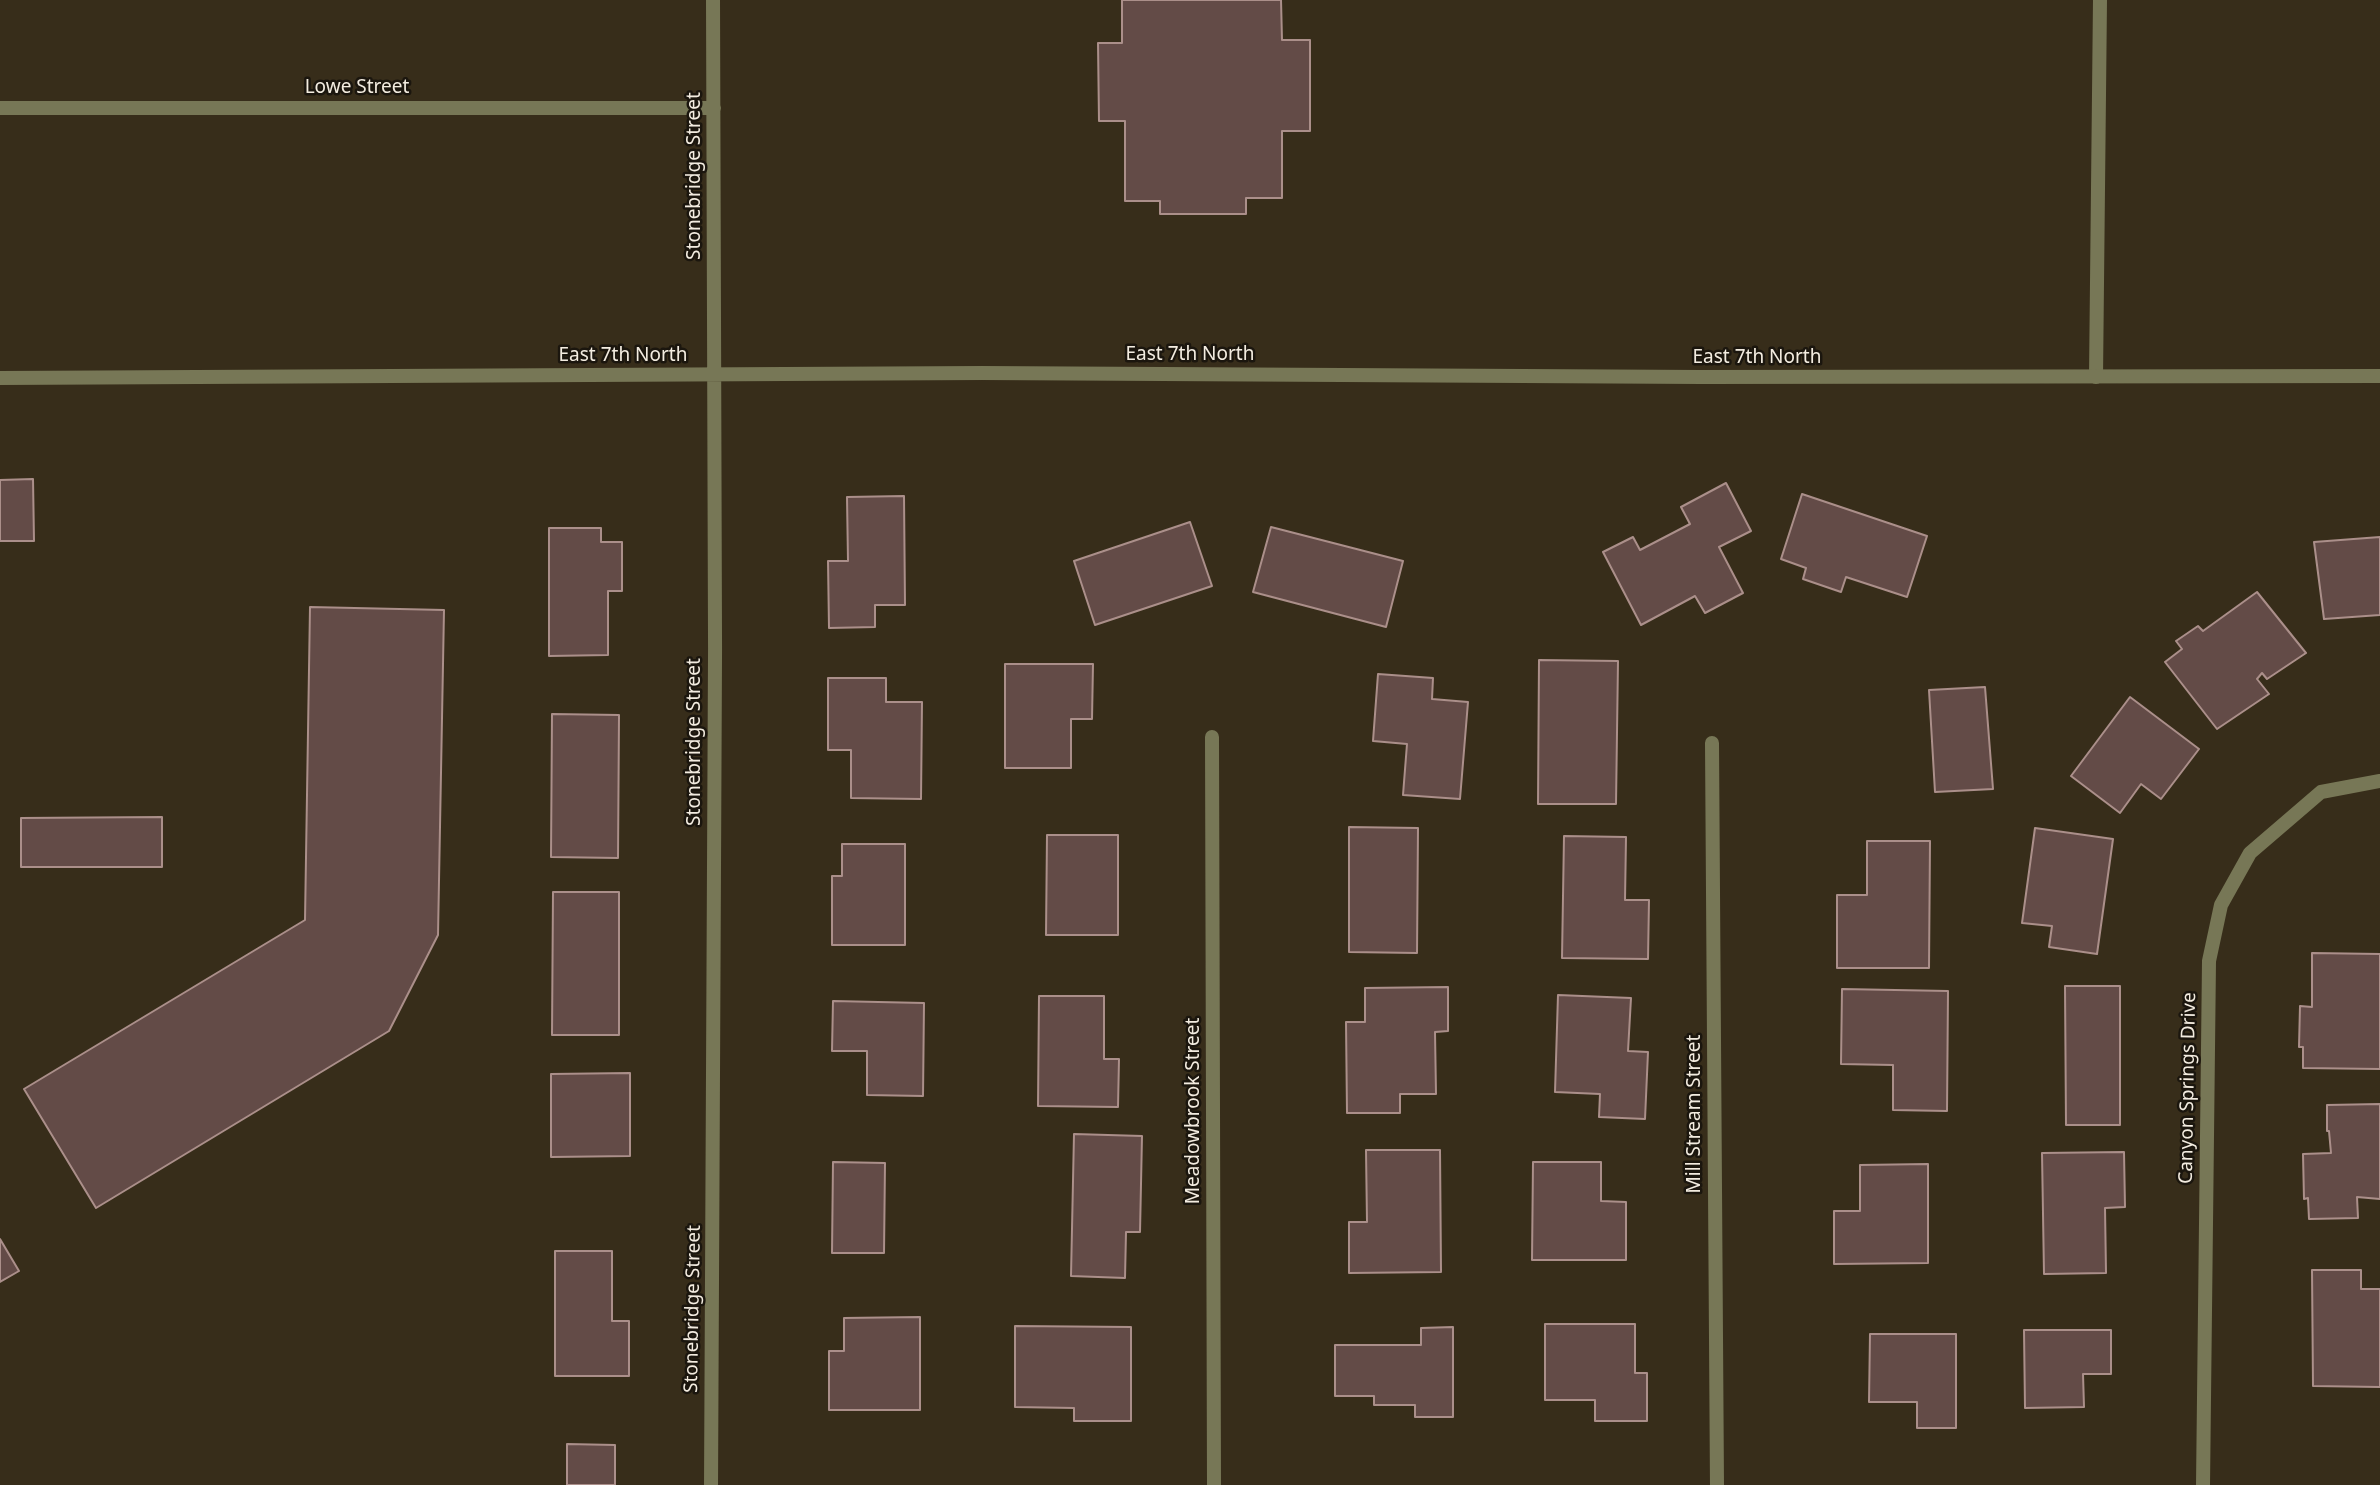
<!DOCTYPE html>
<html>
<head>
<meta charset="utf-8">
<style>
  body { margin:0 }
  canvas { display:block; background:#372d1a }
</style>
</head>
<body>
<canvas width="2380" height="1485"></canvas>
<script>
const g = document.querySelector('canvas').getContext('2d');
g.lineJoin = 'round';
function fillPath(path, color) {
  g.fillStyle = color;
  g.fill(path, 'evenodd');
}
function stroke(path, color, width, dash) {
  g.strokeStyle = color;
  g.lineWidth = width;
  g.lineCap = dash ? 'butt' : 'round';
  g.setLineDash(dash || []);
  g.stroke(path);
}
function drawText(font, color, halo, rows, align = 'center') {
  g.font = font + ' "Noto Sans",sans-serif';
  g.lineWidth = 5;
  g.setLineDash([]);
  g.textBaseline = 'middle';
  g.strokeStyle = halo;
  g.fillStyle = color;
  for (const [text, x, y, turn = 0] of rows) {
    g.save();
    g.translate(x, y);
    g.rotate((+turn || 0) * Math.PI / 180);
    g.textAlign = isNaN(turn) ? turn : align;
    if (halo) g.strokeText(text, 0, 0);
    g.fillText(text, 0, 0);
    g.restore();
  }
}
const building = new Path2D(`
  M1122,0h159l1,40h28v91h-28v67h-36v16h-86v-13h-35v-80h-26l-1,-78h24z
  M33,479l1,62h-34v-61z
  M1726,483l25,48 -32,16 24,46 -38,20 -10,-17 -54,29 -38,-73 30,-15 7,13 50,-26 -9,-17z
  M1802,494l125,42 -20,61 -61,-20 -5,15 -38,-13 3,-11 -25,-9z
  M904,496l1,109h-30v22l-46,1 -1,-67h20l-1,-64z
  M1190,522l22,64 -117,39 -21,-64z
  M1271,527l132,34 -17,66 -133,-35z
  M549,528h52v14h21v49h-14v64l-59,1z
  M2380,537v78l-56,4 -10,-77z
  M2257,592l49,61 -39,26 -5,-6 -5,6 12,15 -52,35 -52,-67 17,-13 -6,-8 22,-15 5,5z
  M310,607l134,3 -6,325 -49,96 -293,177 -72,-119 281,-169z
  M1539,660l79,1 -2,143h-78z
  M1005,664h88l-1,55h-21v49h-66z
  M1378,674l55,4 -1,21 36,3 -8,97 -57,-4 4,-51 -34,-3z
  M828,678h58v24h36l-1,97 -70,-1v-48h-23z
  M1985,687l8,102 -58,3 -6,-102z
  M2130,697l69,52 -38,50 -20,-15 -21,29 -49,-37z
  M552,714l67,1 -1,143 -67,-1z
  M162,817v50h-141v-49z
  M1349,827l69,1 -1,125 -68,-1z
  M2035,828l78,11 -16,115 -48,-7 3,-21 -30,-3z
  M1047,835h71v100h-72z
  M1564,836l62,1 -1,63h24l-1,59 -86,-1z
  M1867,841h63l-1,127h-92v-73h30z
  M842,844h63v101h-73v-69h10z
  M553,892h66v143h-67z
  M2312,953l68,1v115l-77,-1v-21h-4l1,-41 12,1z
  M2065,986h55v139h-54z
  M1448,987v44l-13,1 1,62h-36v19h-53l-1,-91h19v-34z
  M1842,989l106,2 -1,120 -54,-1v-45l-52,-1z
  M1558,995l73,3 -3,53 20,1 -3,67 -46,-2 1,-23 -45,-2z
  M1039,996h65v63h15l-1,48 -80,-1z
  M833,1001l91,2 -1,93 -56,-1v-44h-35z
  M630,1073v83l-79,1v-83z
  M2380,1104v95l-23,-2 1,21 -49,1 -1,-21 -4,1 -1,-45 28,-1 -2,-22h-2v-26z
  M1074,1134l68,2 -2,96h-14l-1,46 -54,-2z
  M1366,1150h74l1,122 -92,1v-51h18z
  M2124,1152l1,55 -20,1 1,65 -62,1 -2,-121z
  M833,1162l52,1 -1,90h-52z
  M1533,1162h68v39l25,1v58h-94z
  M1928,1164v99l-94,1v-53h26v-46z
  M0,1239l19,32 -19,11z
  M555,1251h57v70h17v55h-74z
  M2312,1270h49v19h19v98l-67,-1z
  M920,1317v93h-91v-59h15v-33z
  M1545,1324h90v49h12v48h-52v-21h-50z
  M1015,1326l116,1v94h-57v-13l-59,-1z
  M1453,1327v90h-38v-12h-41v-9h-39v-51h86v-17z
  M2024,1330h87v44h-28l1,33 -59,1z
  M1870,1334h86v94h-39v-26h-48z
  M567,1444l48,1v40h-48z`);
fillPath(building, '#634b47');
stroke(building, '#ab8f8a', 2);
stroke(new Path2D(`
  M2096,377l4,-377`), '#777756', 14);
stroke(new Path2D(`
  M0,108h714
  M0,378l982,-5 720,4 678,-1
  M1212,737l2,748
  M1712,743l5,742
  M711,1485c5,-495 5,-990 2,-1485
  M2203,1485l6,-524 12,-56 29,-52 71,-61 59,-11`), '#777756', 14);
drawText('19px', '#f3ece0', '#1b160e', [
  ["Lowe Street",357,88],
  ["Stonebridge Street",695,176,-90],
  ["East 7th North",1190,355],
  ["East 7th North",623,356],
  ["East 7th North",1757,358],
  ["Stonebridge Street",695,742,-90],
  ["Canyon Springs Drive",2188,1088,-89],
  ["Meadowbrook Street",1194,1111,-90],
  ["Mill Stream Street",1695,1114,-90],
  ["Stonebridge Street",693,1309,-89]
]);
</script>
</body>
</html>
